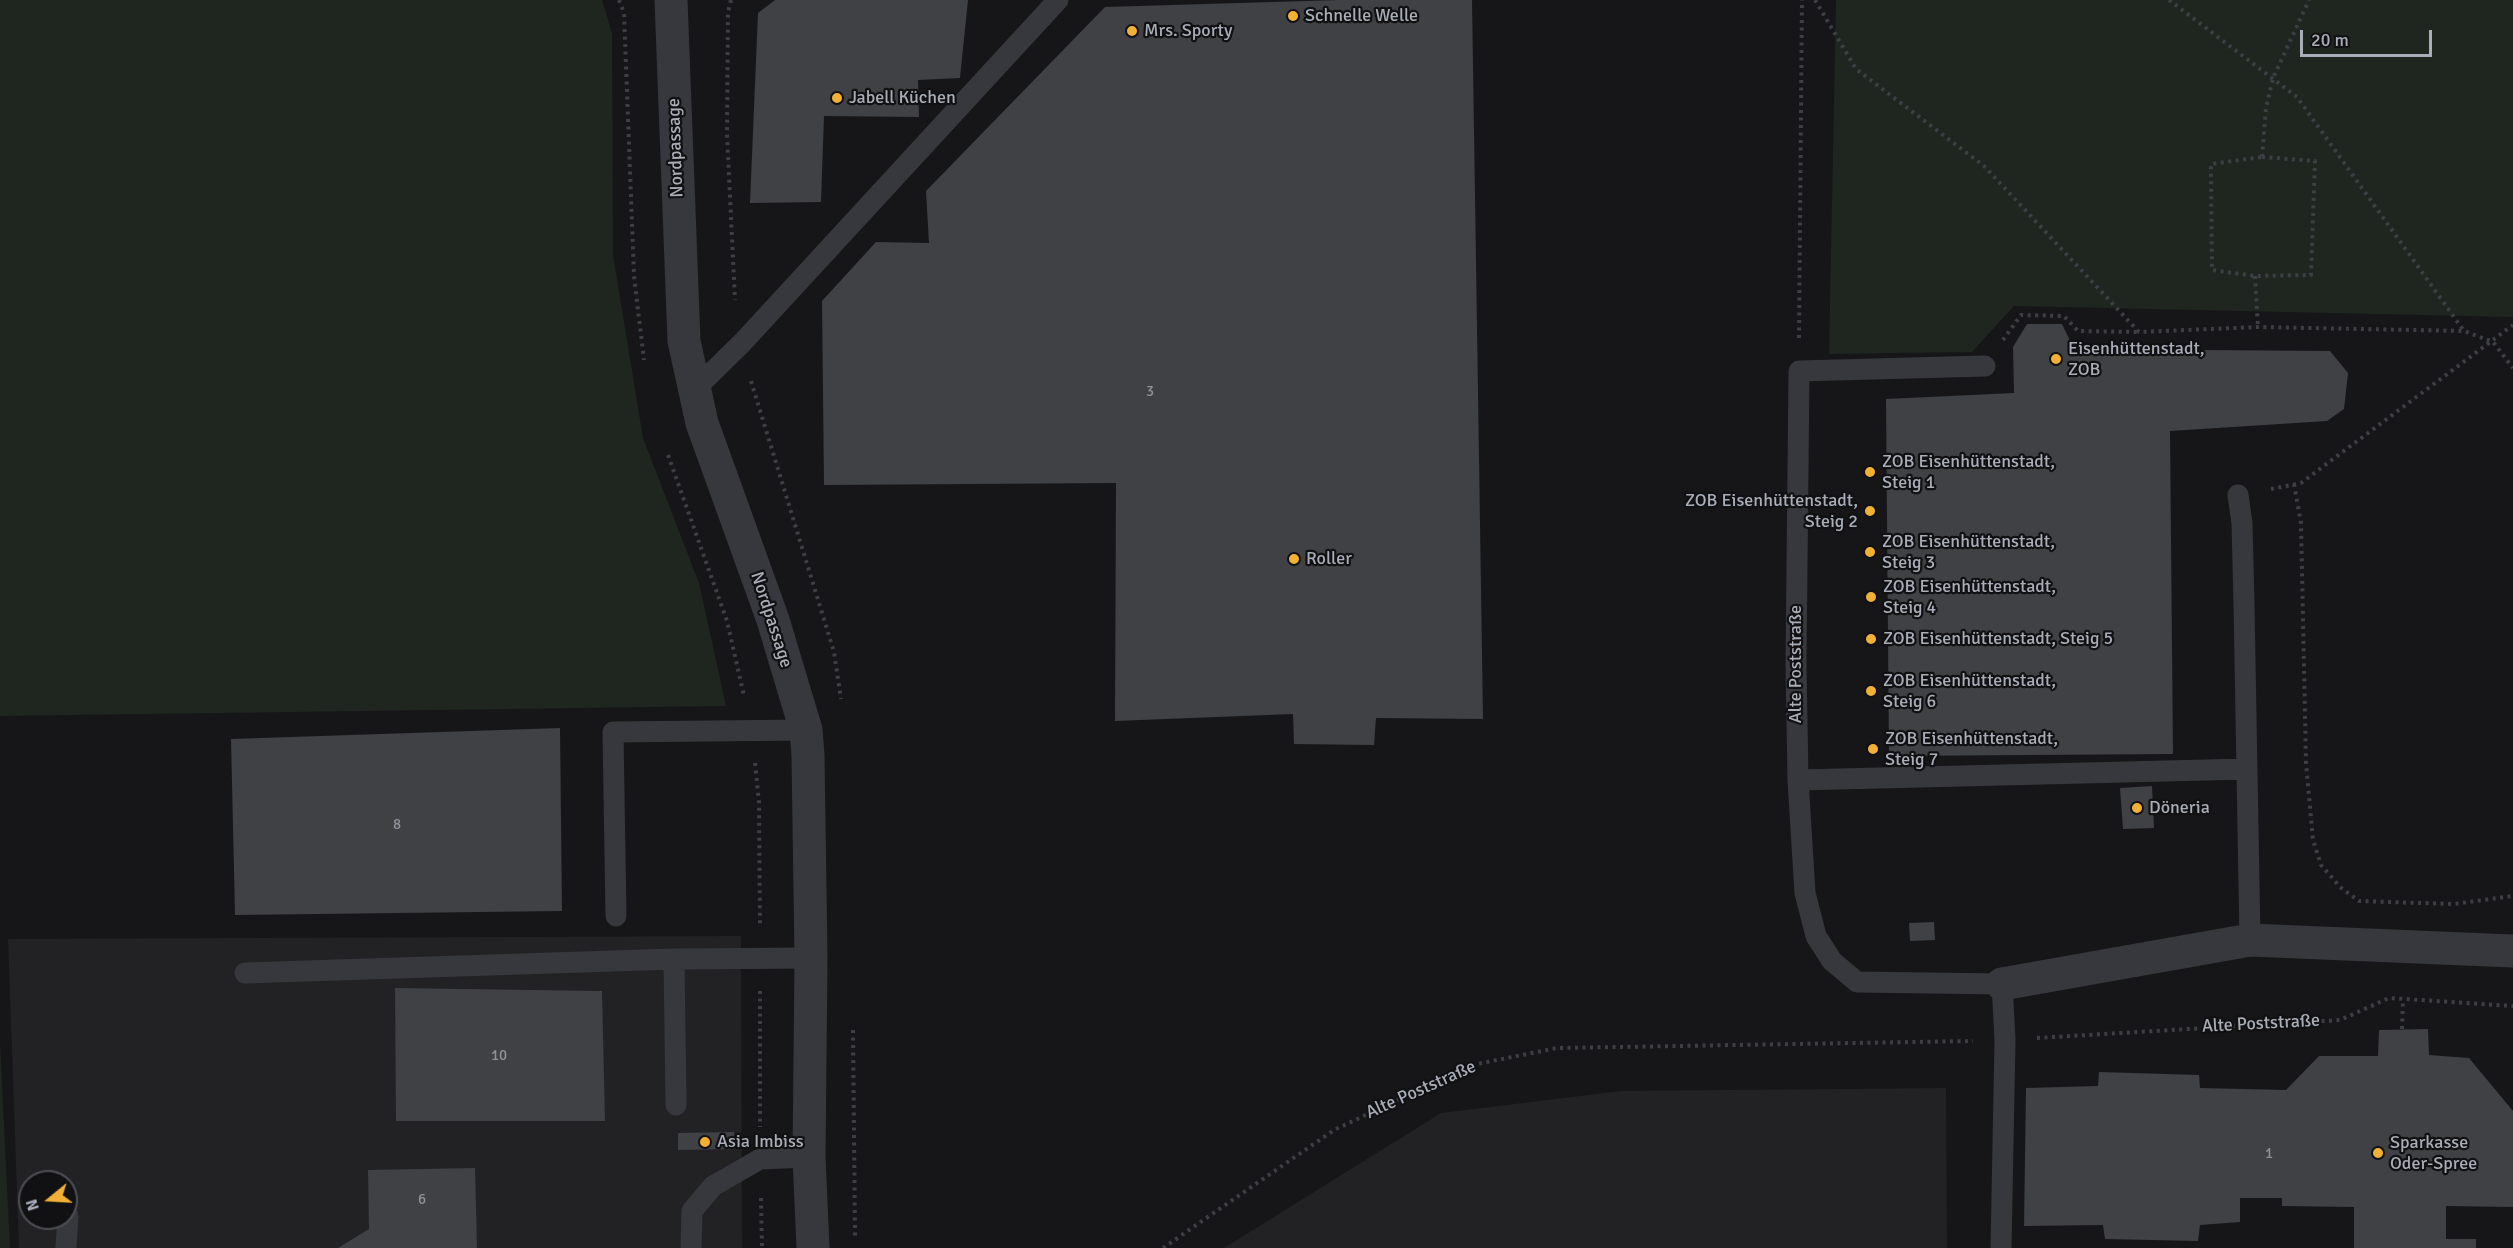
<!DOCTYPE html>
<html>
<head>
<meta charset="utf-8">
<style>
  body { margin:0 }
  #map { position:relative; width:2513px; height:1248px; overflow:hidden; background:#161618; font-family:Signika,sans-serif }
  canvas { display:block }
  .north { position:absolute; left:18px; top:1170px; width:60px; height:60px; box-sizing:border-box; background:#111113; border:2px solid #4d4f55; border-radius:50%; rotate:252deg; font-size:16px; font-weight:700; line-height:24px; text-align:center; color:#a8adb8 }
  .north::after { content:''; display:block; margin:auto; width:21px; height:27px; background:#f2b134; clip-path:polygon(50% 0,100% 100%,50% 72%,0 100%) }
  .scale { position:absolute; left:2300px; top:30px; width:132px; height:27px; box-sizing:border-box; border:3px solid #a8adb8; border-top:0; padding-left:8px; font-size:18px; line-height:21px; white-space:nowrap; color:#a8adb8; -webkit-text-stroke:4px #111113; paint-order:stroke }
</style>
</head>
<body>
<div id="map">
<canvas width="2513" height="1248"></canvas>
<div class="north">N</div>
<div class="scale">20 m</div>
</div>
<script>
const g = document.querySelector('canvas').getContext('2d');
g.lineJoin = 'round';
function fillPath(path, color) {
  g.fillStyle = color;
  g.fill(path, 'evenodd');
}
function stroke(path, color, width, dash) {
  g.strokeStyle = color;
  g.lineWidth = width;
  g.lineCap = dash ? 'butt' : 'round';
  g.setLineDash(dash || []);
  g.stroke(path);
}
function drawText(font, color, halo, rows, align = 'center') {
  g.font = font + ' Signika,sans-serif';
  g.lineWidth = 4.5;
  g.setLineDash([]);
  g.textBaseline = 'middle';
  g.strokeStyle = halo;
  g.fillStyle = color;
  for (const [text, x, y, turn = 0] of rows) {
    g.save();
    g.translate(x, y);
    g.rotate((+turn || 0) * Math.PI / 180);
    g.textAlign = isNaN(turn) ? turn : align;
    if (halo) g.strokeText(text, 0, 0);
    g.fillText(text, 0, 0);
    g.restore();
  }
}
fillPath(new Path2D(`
  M741,936l1,312h-723l-11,-309zM30,1182h36v36h-36z
  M1946,1088l1,160h-723l217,-135 180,-22z`), '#222225');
fillPath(new Path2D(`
  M0,0h602l10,33 1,222 30,183 56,145 27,123 -726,10z
  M1836,0h677v317l-499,-11 -42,46 -143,2z
  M0,1042l10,206h-10z`), '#1e261f');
fillPath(new Path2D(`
  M775,0h193l-8,78 -42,2 1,37 -95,-1 -3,86 -71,1 8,-190z
  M1339,0h133l11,719 -107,-1 -2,27 -80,-1 -1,-30 -178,7 1,-238 -292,2 -2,-184 54,-59 53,1 -3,-52 179,-184z
  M2027,324h35l12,25 256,2 18,22 -4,36 -17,12 -157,10 3,323 -284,2 -3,-357 128,-6 -1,-46z
  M560,728l2,183 -327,4 -4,-176z
  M2152,786l2,42 -31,1 -3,-41z
  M1934,922l1,18 -25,1 -1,-18z
  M395,988l207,3 3,130h-209z
  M2428,1029l1,26 40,3 44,53v96l-67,-1v33h30v9h-122v-41l-72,-1v-8h-42v24l-40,3 -2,16 -93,-2 -2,-14 -79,1 2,-138 72,-2 1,-14 100,3 1,13 86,2 33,-34h59l1,-26z
  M734,1132v17l-56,1v-17z
  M475,1168l2,80h-139l31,-19 -1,-59z`), '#404145');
stroke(new Path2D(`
  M619,0l5,13 10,263 10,84
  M731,0l-3,12 -1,122 8,166
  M1815,0l41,69 128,97 155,166 119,-5 206,4
  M2169,0l128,97 167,234 29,11 20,26
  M2262,157l53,4 -4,114 -56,1 -43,-6 -1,-106z
  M2262,157l4,-49 7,-30 36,-78
  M2255,276l3,51
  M1799,338l3,-338
  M2003,340l18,-25 43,1 14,15 60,1
  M751,381l83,271 7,47
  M668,455l59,166 17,75
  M2294,484l7,39 5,240 7,77 8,25 19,22 19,14 95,3 59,-8
  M2271,489l30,-6 212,-158
  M755,763l4,39 1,124
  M760,991v136
  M2402,1029l1,-30
  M853,1030l2,208
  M2037,1038l303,-18 49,-22 124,8
  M761,1198l1,50
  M1163,1248l171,-118 138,-65 85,-17 416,-7`), '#3d3f44', 4, [3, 4.5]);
stroke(new Path2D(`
  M1985,366l-186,5 -3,292 2,117 7,113 11,43 16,25 25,21 145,2 3,56 -4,208
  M695,389l47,-46 316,-343
  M2238,495l4,28 2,81 6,336
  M1798,780l449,-11
  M616,916l-3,-184 193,-2
  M674,959l2,146
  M245,973l429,-14 137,-1
  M66,1248l2,-32
  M691,1248l1,-37 21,-25 47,-27 49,-2`), '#37383d', 21);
stroke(new Path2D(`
  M671,0l13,341 18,82 71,197 33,110 2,25 3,203 -2,199 4,91
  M2002,984l248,-44 263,11`), '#37383d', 33);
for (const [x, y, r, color] of [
  [1293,16,6,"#f2b134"],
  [1132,31,6,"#f2b134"],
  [837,98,6,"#f2b134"],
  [2056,359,6,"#f2b134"],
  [1870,472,6,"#f2b134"],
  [1870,511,6,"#f2b134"],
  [1870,552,6,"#f2b134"],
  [1294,559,6,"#f2b134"],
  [1871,597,6,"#f2b134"],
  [1871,639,6,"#f2b134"],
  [1871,691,6,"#f2b134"],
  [1873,749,6,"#f2b134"],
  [2137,808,6,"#f2b134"],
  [705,1142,6,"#f2b134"],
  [2378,1153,6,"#f2b134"]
]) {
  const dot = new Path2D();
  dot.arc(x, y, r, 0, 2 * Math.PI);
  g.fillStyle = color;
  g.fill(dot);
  stroke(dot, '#111113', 2);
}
drawText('15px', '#8e929b', null, [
  ["3",1150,392],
  ["8",397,825],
  ["10",499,1056],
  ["1",2269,1154],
  ["6",422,1200]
]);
drawText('18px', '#a8adb8', '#111113', [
  ["Schnelle Welle",1305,16],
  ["Mrs. Sporty",1144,31],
  ["Jabell Küchen",849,98],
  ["Eisenhüttenstadt,",2068,349],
  ["ZOB",2068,370],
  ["ZOB Eisenhüttenstadt,",1882,462],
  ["Steig 1",1882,483],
  ["ZOB Eisenhüttenstadt,",1858,501,"right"],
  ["Steig 2",1858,522,"right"],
  ["ZOB Eisenhüttenstadt,",1882,542],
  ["Steig 3",1882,563],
  ["Roller",1306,559],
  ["ZOB Eisenhüttenstadt,",1883,587],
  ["Steig 4",1883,608],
  ["ZOB Eisenhüttenstadt, Steig 5",1883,639],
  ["ZOB Eisenhüttenstadt,",1883,681],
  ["Steig 6",1883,702],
  ["ZOB Eisenhüttenstadt,",1885,739],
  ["Steig 7",1885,760],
  ["Döneria",2149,808],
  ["Asia Imbiss",717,1142],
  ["Sparkasse",2390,1143],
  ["Oder-Spree",2390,1164]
], 'left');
drawText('18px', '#a8adb8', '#111113', [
  ["Nordpassage",676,148,-92],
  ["Nordpassage",771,620,72],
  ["Alte Poststraße",1796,664,-90],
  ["Alte Poststraße",2261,1024,-3],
  ["Alte Poststraße",1421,1090,-24]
]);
</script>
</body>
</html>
